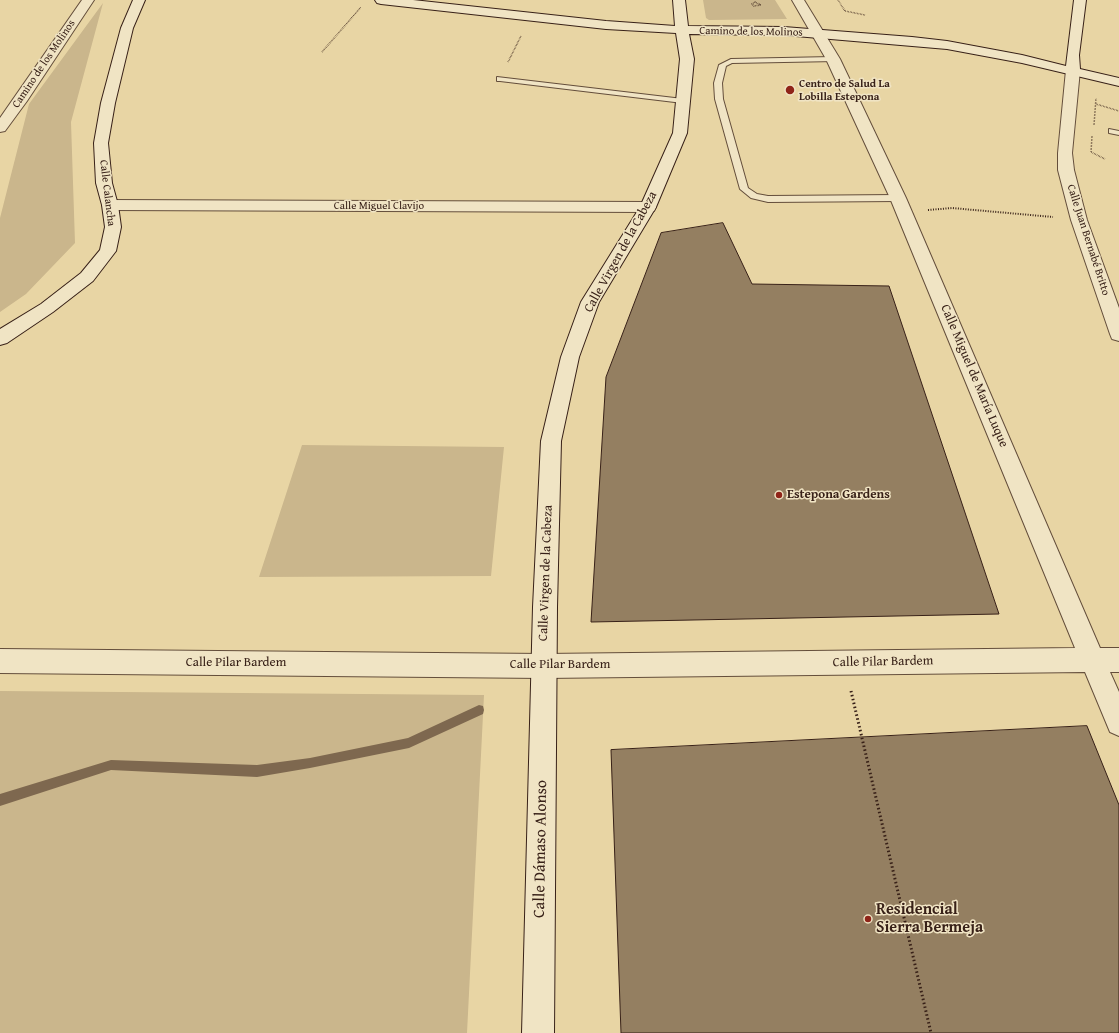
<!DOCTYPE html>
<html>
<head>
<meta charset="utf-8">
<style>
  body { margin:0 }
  canvas { display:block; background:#e8d5a4 }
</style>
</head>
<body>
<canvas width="1119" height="1033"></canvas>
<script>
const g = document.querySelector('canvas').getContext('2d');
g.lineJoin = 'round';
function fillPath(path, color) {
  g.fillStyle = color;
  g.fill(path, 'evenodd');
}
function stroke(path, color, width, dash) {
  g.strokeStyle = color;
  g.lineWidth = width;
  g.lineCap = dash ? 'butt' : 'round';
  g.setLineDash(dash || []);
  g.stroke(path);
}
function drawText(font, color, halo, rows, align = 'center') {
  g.font = font + ' "Gentium Book Plus",serif';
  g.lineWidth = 3;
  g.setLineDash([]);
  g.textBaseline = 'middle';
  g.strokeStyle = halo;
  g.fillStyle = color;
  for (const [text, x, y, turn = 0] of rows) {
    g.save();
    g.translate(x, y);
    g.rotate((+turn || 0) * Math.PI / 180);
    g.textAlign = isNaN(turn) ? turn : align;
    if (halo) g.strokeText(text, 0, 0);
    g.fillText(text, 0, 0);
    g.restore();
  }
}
fillPath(new Path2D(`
  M703,0h72l12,19 -78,1 -3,-2z
  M103,3l-32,119 4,121 -49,51 -26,18v-94l29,-114z
  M302,445l202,2 -13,129 -232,1z
  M0,691l484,4 -17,338h-467z`), '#cab68c');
fillPath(new Path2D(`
  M479,705l4,1 1,4 -1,4 -74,34 -99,20 -53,9 -146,-7 -111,36v-12l111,-34 146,5 53,-7 98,-20z`), '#7e684f');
const building = new Path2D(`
  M723,223l29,61 137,2 110,328 -408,8 15,-245 55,-144z
  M1087,726l32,79v228h-498l-10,-283z`);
fillPath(building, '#947f61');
stroke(building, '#382118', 1);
const lane = new Path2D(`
  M833,57l4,2 -1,2 -104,2 -6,3 -4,17 1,16 25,89 9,6 11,2 130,-1 4,3 -4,3 -130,1 -17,-4 -11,-9 -25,-90 -1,-16 5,-18 12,-6z
  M497,77l186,22 4,2 -4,2 -183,-22h-3z
  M1109,129l10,2v4l-10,-2z`);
const street = new Path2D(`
  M82,0h12l-67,101 -22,30 -5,1v-14z
  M792,0h12l36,59 66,139 194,450h19v24h-9l9,20v44l-9,-4 -25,-60 -541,6 -544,-5v-24l544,5 531,-6 -185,-450 -64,-139z
  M1073,66l5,1 2,3 -8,83 2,17 13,50 32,88v33l-7,-2 -2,-5 -39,-114 -13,-50v-17l8,-83 2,-3z
  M110,200l538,2 6,1 2,4 -2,4 -6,1 -538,-2 -6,-2 -2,-3 2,-3z`);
const secondary = new Path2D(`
  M133,0h12l-12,28 -18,75 -7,40 4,40 6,22 3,22 -5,24 -23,30 -40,31 -46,31 -7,2v-16l41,-25 40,-31 19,-23 5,-23 -3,-22 -6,-22 -2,-40 7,-40 20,-75z
  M375,0h38l193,21 69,5 -2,-26h12l3,26 96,1 128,10 35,4 75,14 44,11 8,-66h12l-7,55 1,14 39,9v8l-97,-23 -75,-14 -163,-14 -95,-1 5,25 -7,74 -31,74 -57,95 -20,55 -18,84 -4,166 -3,426h-32l11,-426 8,-166 20,-84 20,-55 59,-95 33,-74 7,-74 -4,-26 -70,-4 -225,-25 -4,-1z`);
stroke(lane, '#644e3b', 2);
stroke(street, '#644e3b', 2);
stroke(secondary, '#382118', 2);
stroke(new Path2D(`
  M838,0l7,11 20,4
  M755,2l6,3 -7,1 -2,-2z
  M322,52l39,-45
  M508,62l13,-26
  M1096,104l23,7
  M1094,125l2,-27
  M1092,136l-1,16 14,7`), '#382118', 1.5, [0.5, 1]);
stroke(new Path2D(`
  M928,210l24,-2 101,9`), '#382118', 2, [1, 1.5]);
stroke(new Path2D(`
  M851,691l80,342`), '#382118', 3, [1.5, 2.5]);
fillPath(lane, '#f0e4c4');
fillPath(street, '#f0e4c4');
fillPath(secondary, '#f0e4c4');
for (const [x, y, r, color] of [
  [790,90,5,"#8f2418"],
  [779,495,4,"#8f2418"],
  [868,919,4,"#8f2418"]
]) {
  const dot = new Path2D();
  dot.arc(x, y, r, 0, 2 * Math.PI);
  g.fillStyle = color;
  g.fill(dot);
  stroke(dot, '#f0e4c4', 1.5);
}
drawText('11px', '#382118', '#f0e4c4', [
  ["Camino de los Molinos",751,32,1],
  ["Camino de los Molinos",44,64,-56],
  ["Calle Calancha",107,193,83],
  ["Calle Miguel Clavijo",379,206],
  ["Calle Juan Bernabé Britto",1088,240,72]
]);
drawText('bold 11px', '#382118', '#f0e4c4', [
  ["Centro de Salud La",799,84],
  ["Lobilla Estepona",799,97]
], 'left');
drawText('13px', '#382118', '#f0e4c4', [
  ["Calle Virgen de la Cabeza",621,252,-61],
  ["Calle Miguel de María Luque",974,376,67],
  ["Calle Virgen de la Cabeza",546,573,-88],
  ["Calle Pilar Bardem",883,662,-1],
  ["Calle Pilar Bardem",236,663],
  ["Calle Pilar Bardem",560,665]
]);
drawText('bold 13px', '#382118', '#f0e4c4', [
  ["Estepona Gardens",787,495]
], 'left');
drawText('16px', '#382118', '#f0e4c4', [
  ["Calle Dámaso Alonso",541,849,-89]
]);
drawText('bold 16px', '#382118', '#f0e4c4', [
  ["Residencial",876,910],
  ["Sierra Bermeja",876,928]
], 'left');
</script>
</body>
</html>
